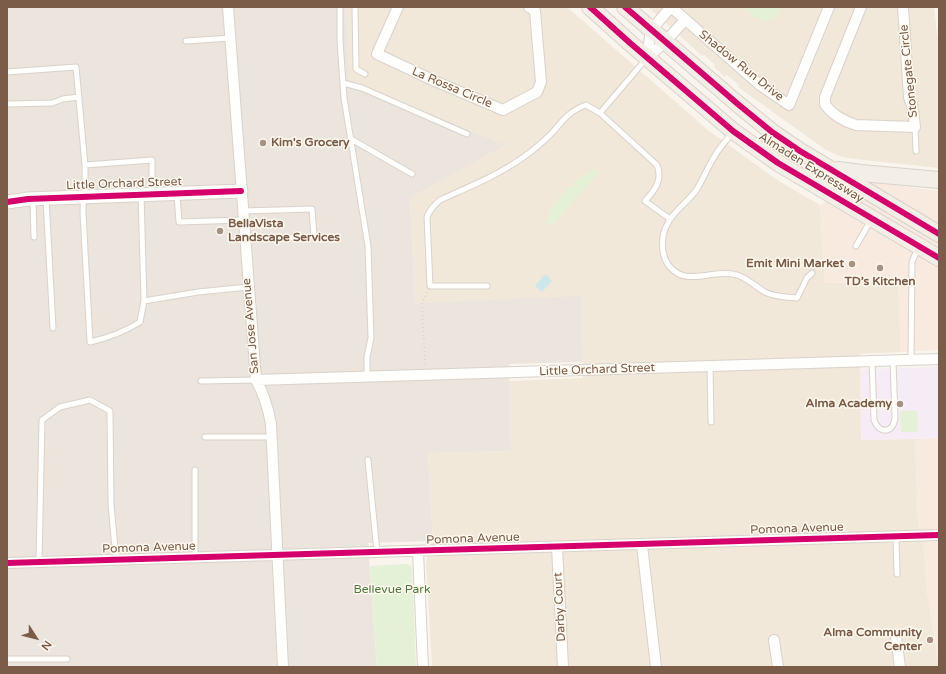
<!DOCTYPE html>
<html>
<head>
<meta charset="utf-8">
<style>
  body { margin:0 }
  #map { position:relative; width:946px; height:674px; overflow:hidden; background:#f9f5ed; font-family:"Varela Round",sans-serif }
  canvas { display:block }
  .frame { position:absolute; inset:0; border:8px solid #7a5c49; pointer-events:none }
  .north { position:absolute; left:16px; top:618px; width:40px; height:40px; -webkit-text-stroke:3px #fff9ef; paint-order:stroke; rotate:126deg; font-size:11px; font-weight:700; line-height:16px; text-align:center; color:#7a5c49 }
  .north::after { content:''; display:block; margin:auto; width:14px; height:18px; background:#7a5c49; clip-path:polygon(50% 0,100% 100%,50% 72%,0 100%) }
</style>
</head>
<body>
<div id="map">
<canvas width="946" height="674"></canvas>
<div class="frame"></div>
<div class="north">N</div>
</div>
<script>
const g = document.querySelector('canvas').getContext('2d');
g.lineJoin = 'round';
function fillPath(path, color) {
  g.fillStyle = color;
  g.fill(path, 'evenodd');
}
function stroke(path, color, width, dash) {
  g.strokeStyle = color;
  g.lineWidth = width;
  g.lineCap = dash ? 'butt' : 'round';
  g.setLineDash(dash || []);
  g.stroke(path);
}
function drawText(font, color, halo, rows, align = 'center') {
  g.font = font + ' "Varela Round",sans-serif';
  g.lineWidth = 3;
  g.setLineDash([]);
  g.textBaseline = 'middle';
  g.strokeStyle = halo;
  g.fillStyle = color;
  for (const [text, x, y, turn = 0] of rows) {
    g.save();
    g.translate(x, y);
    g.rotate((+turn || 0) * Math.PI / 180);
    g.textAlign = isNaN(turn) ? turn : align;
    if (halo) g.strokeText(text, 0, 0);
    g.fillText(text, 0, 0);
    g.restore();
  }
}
fillPath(new Path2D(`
  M345,7h222l142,124 70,50 41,24 5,78 73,-3 3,72 -41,2 1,86 54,-1 3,82 6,29 3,40 12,77h-507l-6,-105 7,-21 -5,-88 83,-2 -2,-70 74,-3 -1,-81 -167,6 -5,-105 94,-53 -156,-64z
  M648,7h286l5,42v119l-85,-9 -12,-2 -16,-7 -88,-63 1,-2 -12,-10 -2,2 -11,-10 1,-2 -11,-10 -2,1z`), '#f2e8da');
fillPath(new Path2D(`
  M862,181l77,10v159l-38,2 -3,-72 -73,3 -5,-78z
  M939,438v226l-12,-74 -3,-40 -6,-29 -3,-82z`), '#f9eae0');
fillPath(new Path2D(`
  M7,7h338l4,74 156,64 -95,53 5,105 167,-7 1,66 -74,2 2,87 -83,2 5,88 -65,2 9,124h-370z`), '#ece5dd');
fillPath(new Path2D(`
  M939,367v71l-78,2v-71z`), '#f6ecf5');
fillPath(new Path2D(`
  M742,7h38c-5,25 -26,11 -38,0z
  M594,169l5,4 -45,50 -8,1c2,-23 31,-44 48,-55z
  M900,411h17l1,21h-17z
  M408,564l4,3 4,100h-39l-7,-101z`), '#e5f1d6');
fillPath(new Path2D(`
  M544,275h3l5,6 -10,11 -7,-6z`), '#cde7ea');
const service = new Path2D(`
  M340,7v34l4,57 24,148 3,92 -4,19v20
  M355,7l1,62 9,5
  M186,41l45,-3
  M7,72l69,-5 9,98
  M343,83l19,5 105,46
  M7,104l45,-1 11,-4 16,-2
  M600,113l46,-54
  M915,127l1,24
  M733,132c-7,9 -15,17 -20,27 -6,10 -10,20 -16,30 -8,12 -21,20 -28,32 -10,16 -10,43 10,53 14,7 37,-3 54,0 13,2 22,13 34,19 9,4 20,4 30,5l10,-20 5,-5
  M351,139l61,35
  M177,194l2,28 65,-2
  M141,195l3,106 54,-9 50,-5
  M46,199l7,129
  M33,200l1,37
  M243,211l69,-2 2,27 -69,4
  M856,246l15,-26
  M487,286h-57l-3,-69c3,-8 7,-12 13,-17 29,-13 59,-25 85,-44 10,-7 19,-15 28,-24 10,-12 18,-22 33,-27l14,8 57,52c6,15 -2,25 -12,36l25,18
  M144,301l-4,21c-16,10 -32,16 -50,20l-7,-129c0,-16 3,-31 2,-48l67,-5v33
  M911,360l1,-98 6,-14
  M872,361l2,59c5,14 19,14 21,-2l-2,-57
  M710,366l1,56
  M201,381l55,-1
  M205,437h66
  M368,460l9,92
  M896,537l1,37
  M195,558v-88
  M39,562l3,-142 18,-13 30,-7 20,11 1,93 5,56
  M7,659h60`);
const minor = new Path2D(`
  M228,7l28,373c8,14 12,27 15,44l12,243
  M398,7l-21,47 60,28 66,28 34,-18 4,-10 -6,-71 -6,-4
  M671,7l89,78 29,20 40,-98
  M861,7l-36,90v7c6,10 20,18 31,21l59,2 -2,-18 -4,-12 -6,-90
  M647,58l4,-28 20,-23
  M647,58l18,-16 20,-22
  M256,380l683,-21
  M642,545l14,122
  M557,547l6,120
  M418,551l5,116
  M7,563l932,-28
  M896,637l4,30
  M774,640l4,27`);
const tertiary = new Path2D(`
  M7,202l21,-3 213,-8`);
const primary = new Path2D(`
  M590,7l40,36 103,88 45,32 161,95
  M625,7l114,98 33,27 28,19 139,83
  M838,170l23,3 78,7`);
stroke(service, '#d8d2cb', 7);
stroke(minor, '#d8d2cb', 12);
stroke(tertiary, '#d8d2cb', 15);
stroke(primary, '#dad1ca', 18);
stroke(new Path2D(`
  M425,364l-3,-61 5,-11`), '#dbd4ce', 1.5, [1, 3]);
stroke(service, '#fefefc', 5);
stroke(minor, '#fefefc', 10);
stroke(tertiary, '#fefefc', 13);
stroke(primary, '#f3eee6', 16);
stroke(new Path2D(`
  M590,7l40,36 103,88 45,32 161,95
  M625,7l114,98 33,27 28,19 139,83
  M7,202l21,-3 213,-8
  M7,563l932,-28`), '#d6006c', 6);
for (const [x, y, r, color] of [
  [263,143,4,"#a69282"],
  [220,231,4,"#a69282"],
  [852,264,4,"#a69282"],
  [880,268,4,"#a69282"],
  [900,404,4,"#a69282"],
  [930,640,4,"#a69282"]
]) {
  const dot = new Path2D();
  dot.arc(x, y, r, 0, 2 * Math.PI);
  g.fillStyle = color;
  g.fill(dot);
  stroke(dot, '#fff9ef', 1.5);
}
drawText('12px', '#7a5c49', '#fff9ef', [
  ["Shadow Run Drive",741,66,39],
  ["Stonegate Circle",909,71,-96],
  ["La Rossa Circle",452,88,23],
  ["Almaden Expressway",811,168,32],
  ["Little Orchard Street",124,184,-2],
  ["San Jose Avenue",251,326,-95],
  ["Little Orchard Street",597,370,-2],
  ["Pomona Avenue",797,529,-2],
  ["Pomona Avenue",473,539,-2],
  ["Pomona Avenue",149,548,-2],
  ["Darby Court",560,607,-93]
]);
drawText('bold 12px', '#7a5c49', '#fff9ef', [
  ["Kim's Grocery",271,143,"left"],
  ["BellaVista",228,224,"left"],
  ["Landscape Services",228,238,"left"],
  ["Emit Mini Market",844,264],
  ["TD’s Kitchen",880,282,"center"],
  ["Alma Academy",892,404],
  ["Alma Community",922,633],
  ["Center",922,647]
], 'right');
drawText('12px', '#4d7a3d', '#fff9ef', [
  ["Bellevue Park",392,590]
]);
</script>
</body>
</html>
